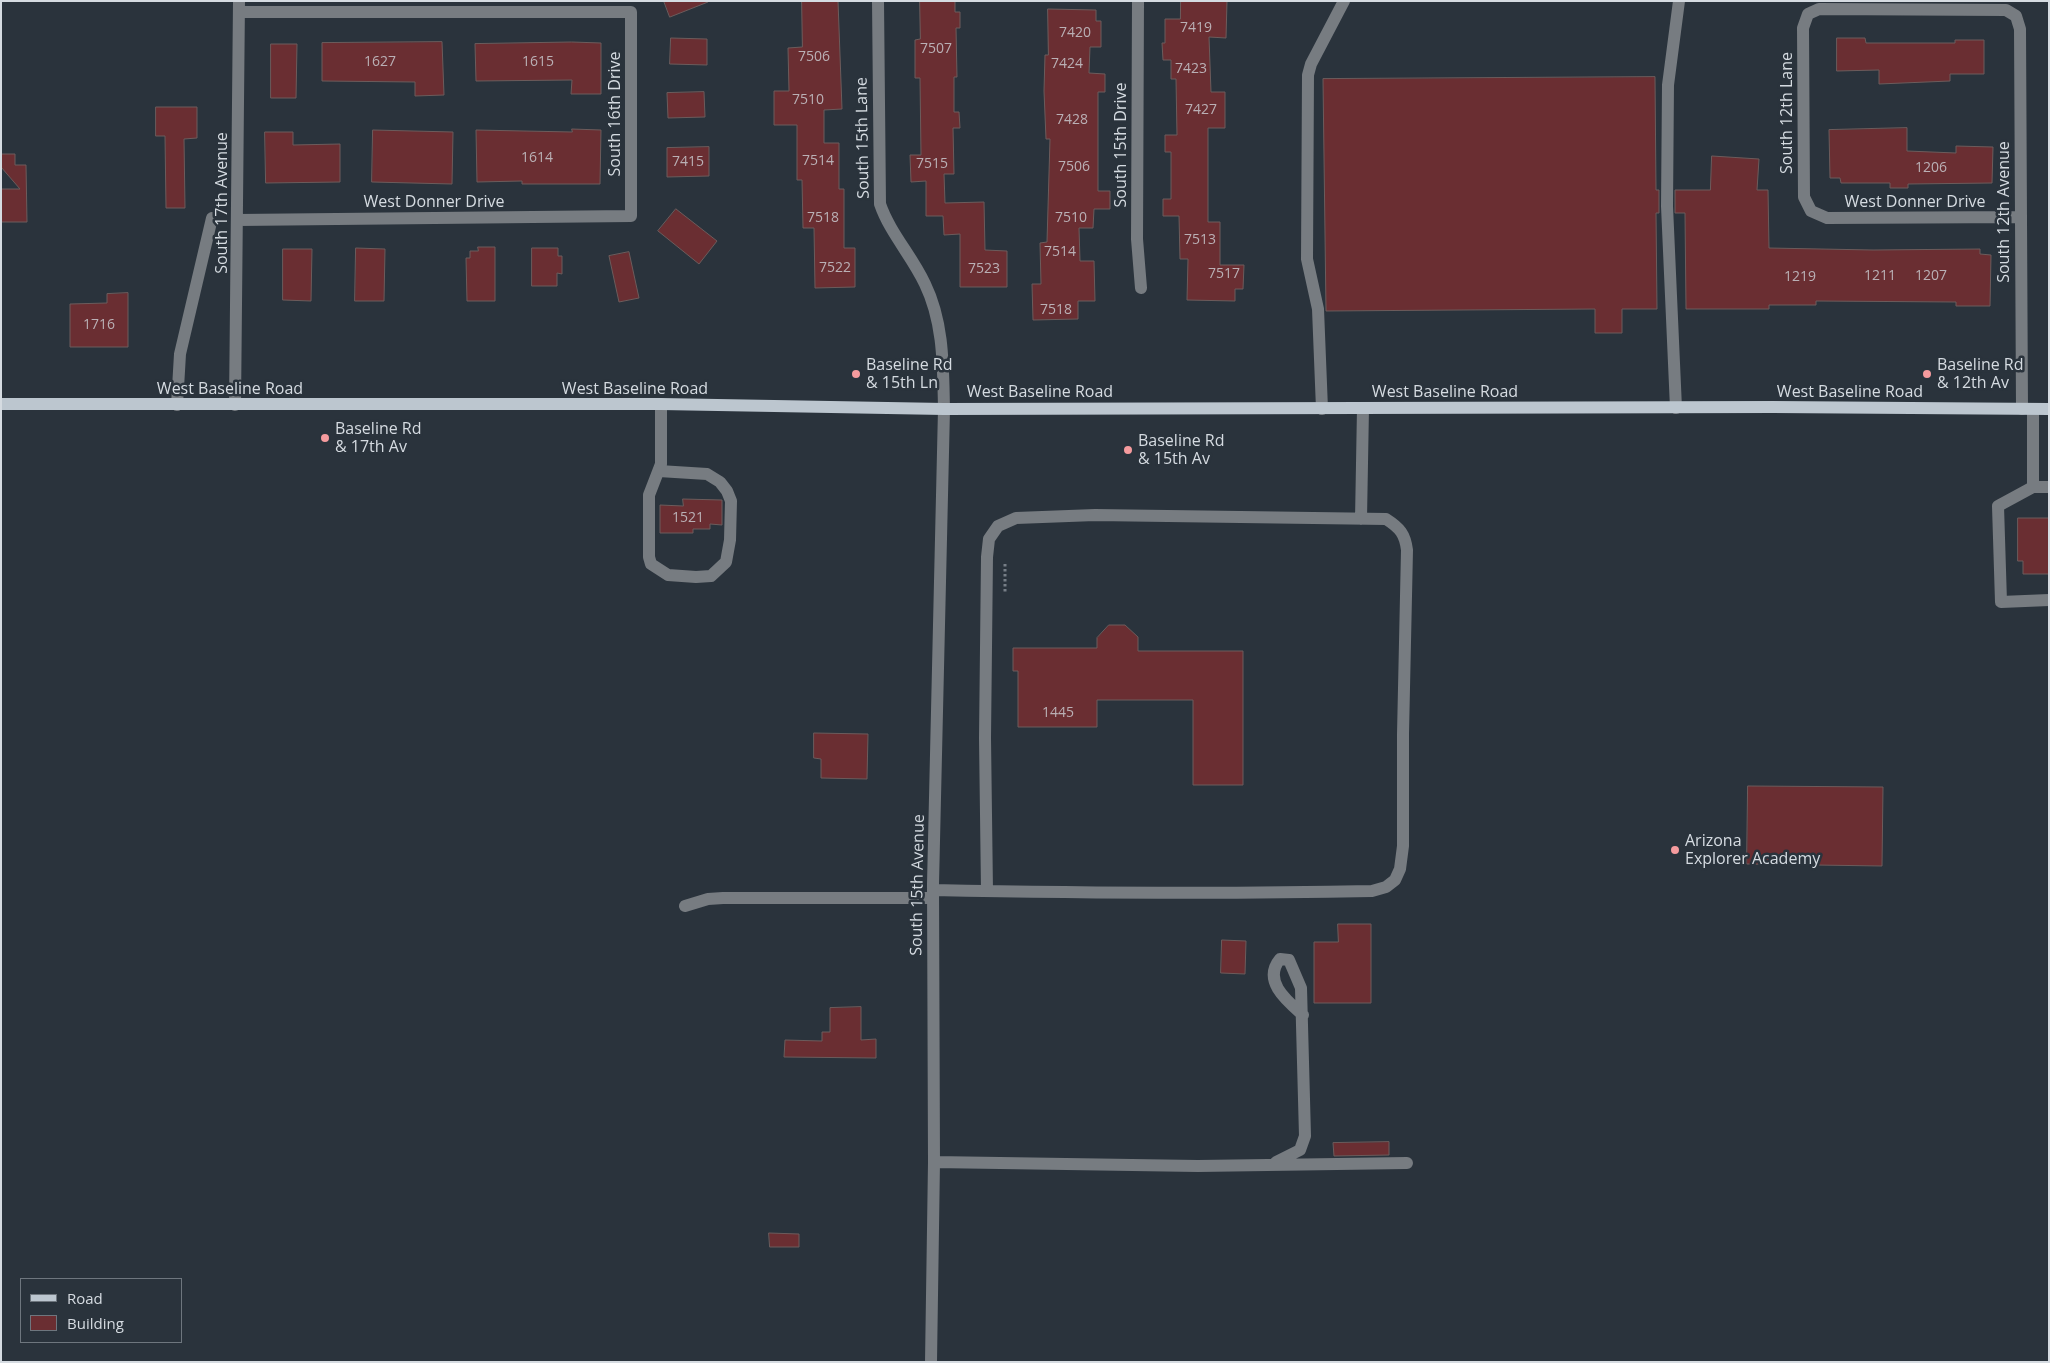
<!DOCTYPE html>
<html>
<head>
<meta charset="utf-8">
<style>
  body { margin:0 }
  #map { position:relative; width:2050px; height:1363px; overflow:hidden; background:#2a333c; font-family:"Open Sans",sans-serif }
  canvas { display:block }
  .frame { position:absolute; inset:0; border:2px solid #d5dbe1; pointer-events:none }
  .legend { position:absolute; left:20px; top:1278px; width:162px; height:65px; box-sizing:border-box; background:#2a333c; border:1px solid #6e767e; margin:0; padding:6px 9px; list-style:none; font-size:15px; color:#d5dbe1 }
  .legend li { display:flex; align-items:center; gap:10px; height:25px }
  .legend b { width:25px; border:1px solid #6e767e }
</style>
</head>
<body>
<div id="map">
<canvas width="2050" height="1363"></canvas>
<div class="frame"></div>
<ul class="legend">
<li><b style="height:6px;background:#bcc6cf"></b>Road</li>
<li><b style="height:14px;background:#6a2e32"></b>Building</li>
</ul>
</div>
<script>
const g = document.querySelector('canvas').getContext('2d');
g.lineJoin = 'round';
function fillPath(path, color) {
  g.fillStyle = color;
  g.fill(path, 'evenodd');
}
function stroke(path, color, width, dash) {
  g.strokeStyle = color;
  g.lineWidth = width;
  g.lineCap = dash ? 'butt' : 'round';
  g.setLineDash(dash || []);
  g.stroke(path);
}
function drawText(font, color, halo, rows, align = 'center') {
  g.font = font + ' "Open Sans",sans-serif';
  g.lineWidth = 5;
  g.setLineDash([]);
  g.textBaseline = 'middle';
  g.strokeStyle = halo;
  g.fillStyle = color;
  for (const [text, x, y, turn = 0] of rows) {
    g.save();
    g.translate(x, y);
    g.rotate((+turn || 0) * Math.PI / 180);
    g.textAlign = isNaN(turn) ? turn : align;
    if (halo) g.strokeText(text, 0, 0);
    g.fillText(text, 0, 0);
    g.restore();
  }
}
const building = new Path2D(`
  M664,1h44v1l-38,15z
  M802,1h36l4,108 -18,1v33h15v46h5v59h11v39l-40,1 -1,-60h-11l-1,-48h-5v-55h-23v-34h15l-1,-43 14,-1z
  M920,1h35v11h5v16h-4l1,49h-3v35h5l1,16h-7l1,46h-10l1,29 39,-1 1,48 22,1v36h-47v-53l-16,1 -1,-19h-17v-35l-15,1 -1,-27h11l-1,-77h-5v-38l5,-1z
  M1181,1h46l-1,37 -17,-1 2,55h14v36h-17v94h12v43h24l-1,24h-8v12l-48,-1 1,-41h-8l-1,-43h-16v-17h8v-47h-6v-17h12l-1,-56h-5v-19h-8l-1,-17h3v-24h15z
  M1048,9l48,1v11h5v26h-11l-1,26 16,1v18h-7v99h12v18h-16l-1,19h-14l1,33h14l1,40h-17v18l-45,1 -1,-36h9l-1,-41 7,-1 3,-103h-4l-2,-48 1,-36h3z
  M671,38l36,1v26l-37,-1z
  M1837,38h28l1,5h89v-3h29v34h-34v7l-71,3v-14l-42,1z
  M442,42l2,53 -29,1v-14l-93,-1v-38z
  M572,42l29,1v51h-30l1,-14 -96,1 -1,-37z
  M271,44h26l-1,54h-25z
  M1655,77l1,113h3v23h-3l1,96h-35v24h-27v-24l-269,2 -3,-232z
  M704,92l1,25 -37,1 -1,-25z
  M156,107h41v31l-13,1 1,69h-19l-1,-72h-9z
  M1907,128v23l49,2v-7l37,1 -1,36 -84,1v4h-18v-5h-49l-1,-5h-10l-1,-48z
  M572,129l29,1 -1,54h-78v-3l-45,1 -1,-52 96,2z
  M373,130l80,2 -1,52 -80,-2z
  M265,132h28v13l47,-1v38l-74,1z
  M709,147v29l-42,1v-29z
  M1,154h14v11h11l1,57h-26v-33h19l-19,-22z
  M1712,156l47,3 -2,31h11l1,58 104,2 107,-1v5l11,1 -1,51h-34v-4l-140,-1v4h-47v4h-83l-1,-96h-10v-23h35z
  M676,209l41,32 -18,23 -41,-33z
  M478,247h17v54h-28l-1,-43h4v-7h8z
  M356,248l29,1 -1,52h-29z
  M532,248h26v8h4v18l-5,-1v13h-25z
  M283,249h29l-1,52 -28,-1z
  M629,252l10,46 -20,4 -10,-46z
  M128,293v54h-58v-43l37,-1v-9z
  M683,499l39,1v25l-12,-1v5h-17v4h-33v-28l23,1z
  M2018,518h31v56h-26v-13h-5z
  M1109,625h16l13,12v14h105v134h-50v-85h-96v27h-79v-56h-5v-23h84v-10z
  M814,733l54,1 -1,45 -46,-1v-19l-7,-1z
  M1748,786l135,1 -1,79 -135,-2z
  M1338,924h33v79h-57v-61h24z
  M1222,940l24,1 -1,33 -24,-1z
  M861,1007v33l15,-1v19l-92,-1 1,-17 37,1v-9h8v-24z
  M1389,1142v13l-55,1 -1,-13z
  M769,1233l30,1v13h-29z`);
fillPath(building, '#6a2e32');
stroke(building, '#6c5c5c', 1);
stroke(new Path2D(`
  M1005,564v30`), '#767e86', 3, [2.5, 2.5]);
stroke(new Path2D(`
  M878,1l2,203c10,29 32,52 45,80 19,39 18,83 19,125l-11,475 1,278 -3,200
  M1138,1l-1,238 4,49
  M2020,217l-193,1 -16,-7 -7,-14 -1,-169 5,-14 11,-5 187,1 10,6 4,13 2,380
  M238,220l393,-4v-204h-392
  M177,405l3,-51 32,-136
  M235,405l4,-404
  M1676,408l-9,-202 1,-121 11,-84
  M1322,409l-4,-100 -11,-50 1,-184 3,-11 33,-63
  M659,471l48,3 13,8 7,9 4,10 -1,39 -4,22 -15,14 -15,1 -28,-2 -17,-11 -2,-7v-62l12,-31v-60
  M2033,487v-78
  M2049,487h-16l-35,19 3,96 48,-2
  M1361,519l2,-111
  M933,890c146,3 293,4 439,1l14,-4 9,-7 5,-11 3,-23v-112l4,-184c-2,-16 -7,-22 -21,-31l-291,-4 -79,3 -18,8 -9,13 -2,18 -2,181 2,153
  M685,906l23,-7 15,-1h210
  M934,1162l264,4 209,-3
  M1276,1162l24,-12 5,-14 -4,-148 -12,-28 -9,-1c-18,22 7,42 23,56`), '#777c81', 12);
stroke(new Path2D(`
  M1,404h660l283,5 829,-2 276,2`), '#bcc6cf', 12);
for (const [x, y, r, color] of [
  [856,374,5,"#f59b9e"],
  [1927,374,5,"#f59b9e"],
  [325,438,5,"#f59b9e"],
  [1128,450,5,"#f59b9e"],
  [1675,850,5,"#f59b9e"]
]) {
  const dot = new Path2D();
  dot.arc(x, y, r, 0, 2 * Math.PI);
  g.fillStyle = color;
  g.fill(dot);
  stroke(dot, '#2a333c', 2);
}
drawText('14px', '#bab0b5', null, [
  ["7419",1196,28],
  ["7420",1075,33],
  ["7507",936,49],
  ["7506",814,57],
  ["1627",380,62],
  ["1615",538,62],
  ["7424",1067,64],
  ["7423",1191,69],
  ["7510",808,100],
  ["7427",1201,110],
  ["7428",1072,120],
  ["1614",537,158],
  ["7514",818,161],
  ["7415",688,162],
  ["7515",932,164],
  ["7506",1074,167],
  ["1206",1931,168],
  ["7518",823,218],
  ["7510",1071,218],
  ["7513",1200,240],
  ["7514",1060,252],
  ["7522",835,268],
  ["7523",984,269],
  ["7517",1224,274],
  ["1211",1880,276],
  ["1207",1931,276],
  ["1219",1800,277],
  ["7518",1056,310],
  ["1716",99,325],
  ["1521",688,518],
  ["1445",1058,713]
]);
drawText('16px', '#d5dbe1', '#2a333c', [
  ["South 12th Lane",1787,113,-90],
  ["South 16th Drive",615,114,-90],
  ["South 15th Lane",863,138,-91],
  ["South 15th Drive",1121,145,-90],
  ["West Donner Drive",434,202],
  ["West Donner Drive",1915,202],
  ["South 17th Avenue",222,203,-90],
  ["South 12th Avenue",2004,212,-90],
  ["West Baseline Road",230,389],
  ["West Baseline Road",635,389],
  ["West Baseline Road",1040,392],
  ["West Baseline Road",1445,392],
  ["West Baseline Road",1850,392],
  ["South 15th Avenue",918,885,-89]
]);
drawText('16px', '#d5dbe1', '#2a333c', [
  ["Baseline Rd",866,365],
  ["& 15th Ln",866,383],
  ["Baseline Rd",1937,365],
  ["& 12th Av",1937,383],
  ["Baseline Rd",335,429],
  ["& 17th Av",335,447],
  ["Baseline Rd",1138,441],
  ["& 15th Av",1138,459],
  ["Arizona",1685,841],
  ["Explorer Academy",1685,859]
], 'left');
</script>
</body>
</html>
